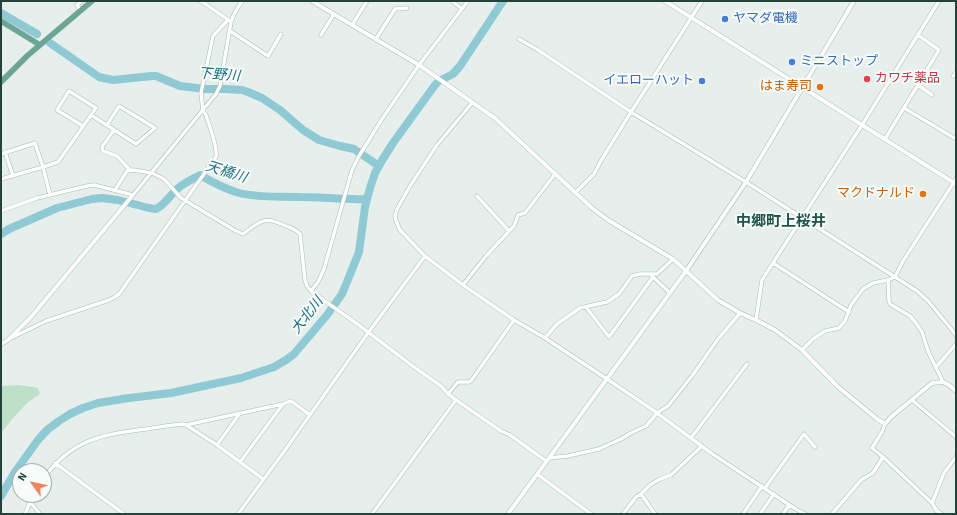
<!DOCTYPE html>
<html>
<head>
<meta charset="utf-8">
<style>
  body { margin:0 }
  #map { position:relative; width:957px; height:515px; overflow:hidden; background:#e6efeb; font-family:"Source Sans 3",sans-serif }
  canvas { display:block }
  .frame { position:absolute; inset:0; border:2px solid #24423a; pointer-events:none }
  .north { position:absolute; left:12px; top:463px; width:40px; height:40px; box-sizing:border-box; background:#f7fbf9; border:1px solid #a3b1ad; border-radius:50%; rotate:303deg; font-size:11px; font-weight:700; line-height:16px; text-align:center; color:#24423a }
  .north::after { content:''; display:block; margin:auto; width:14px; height:18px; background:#f4845f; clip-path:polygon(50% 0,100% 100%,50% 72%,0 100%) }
</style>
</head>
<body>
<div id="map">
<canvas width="957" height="515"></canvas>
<div class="frame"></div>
<div class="north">N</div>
</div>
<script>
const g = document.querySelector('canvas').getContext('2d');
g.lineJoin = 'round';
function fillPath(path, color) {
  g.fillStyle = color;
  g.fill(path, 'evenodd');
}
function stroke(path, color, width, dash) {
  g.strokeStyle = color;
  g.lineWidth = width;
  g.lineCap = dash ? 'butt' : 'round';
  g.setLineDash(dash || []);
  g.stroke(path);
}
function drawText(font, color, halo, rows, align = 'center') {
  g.font = font + ' "Source Sans 3","Noto Sans JP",sans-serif';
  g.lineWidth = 4;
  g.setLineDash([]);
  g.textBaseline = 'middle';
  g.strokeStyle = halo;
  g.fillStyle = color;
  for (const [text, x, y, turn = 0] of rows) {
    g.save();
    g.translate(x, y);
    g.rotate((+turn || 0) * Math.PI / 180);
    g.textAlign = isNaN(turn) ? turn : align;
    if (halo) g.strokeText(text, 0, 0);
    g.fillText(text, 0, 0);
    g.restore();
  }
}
fillPath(new Path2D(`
  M19,385l19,3 2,6 -13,9 -14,15 -12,15v-47z`), '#bfe0c8');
stroke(new Path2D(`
  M1,13l36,21
  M50,43l49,34 14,3 39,-4h4l24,10 25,3h19l18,1 6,2 14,6 18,12 23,20 16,10 21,6 14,3 25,17
  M1,234l8,-5 48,-21 35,-9 10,-1 16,2 31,8 7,1c9,-5 12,-11 19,-18 6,-7 16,-11 25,-16 12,7 25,14 39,18 19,5 41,3 61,4 22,0 45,3 67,2
  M1,496l14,-24 23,-32 9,-10 12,-9 11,-7 13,-6 15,-5 31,-5 42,-5 70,-15 33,-11 12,-7 8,-6 33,-39 15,-21 7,-17 10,-25 6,-45 5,-19 5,-15 6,-11 12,-19 42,-58 4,-4 14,-7 7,-8 43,-65`), '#8ec9d4', 8);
const minor = new Path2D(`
  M201,1l29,20
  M452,1l10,8
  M81,11l-4,-6 5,-4
  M352,25l15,-24
  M230,31l38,25 13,-22
  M321,35l13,-21
  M376,39l19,-30 12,-1
  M519,39l19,11 93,62 115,70 171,109 12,11 27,33
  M953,76l3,-3
  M918,85l14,10
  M472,103l-35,42 -27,41 -13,23 -2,7 1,5 4,9 25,26 38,29 51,35 31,18 62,41 46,31 58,43 83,55 11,6
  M904,108l52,31
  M91,115l45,29 19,-16 -36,-22 -12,19
  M114,130l-12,17 1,4 14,5 13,14
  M885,139l54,-89 -21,-15
  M5,152l8,24
  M1,154l34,-11 8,24 15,-5 38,-54 -27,-17 -12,19 26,16
  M1,179l42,-12 7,28
  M115,190l12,-19 6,-1 19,3 12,6 17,19 55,33 7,3c18,-14 22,-18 43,-8 5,2 11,4 14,8l5,46 2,6 5,6 44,31 58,44 27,19 7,8 8,6 45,31 9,4 36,26
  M575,193l19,-19 8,-15 29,-47 71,-111
  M477,196l32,35
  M1,211l36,-13 50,-12 7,-1 39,10 83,-101 4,-8 11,-64 3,-8 8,-13
  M773,263l76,49
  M652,276l18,17
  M888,280l1,21 1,3 20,12 6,7 6,9 6,19 15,31
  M463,285l23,-29 28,-30 4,-11 7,-2 30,-39
  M311,291l7,-9 6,-13 28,-99 7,-14 23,-37 37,-54 49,-64
  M586,307l23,30 44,-60
  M756,320l6,-40 100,-155 77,-124
  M11,338l35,-17 63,-21 6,-3 4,-3 97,-137c2,-10 -7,-32 -10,-42l-3,-4 -2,-18 12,-57 15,-16
  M545,338l12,-14 23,-16 27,-6 12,-8 13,-18 8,-2h17l16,-15
  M802,350l11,-11 12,-8 14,-3 6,-7 6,-16 12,-16 10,-6 15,-3 7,-3 8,-16 53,-82
  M936,367l20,-23
  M448,394l10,-12h11l2,-1 43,-61
  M912,400l44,37
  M885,424l-3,8 -10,16 11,9 49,46 5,8 5,3
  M186,425l97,-21 8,-3 19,14
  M691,438l31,-41 25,-33
  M217,445l23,-32
  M549,458l19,-2 31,-7 22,-10 8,-5 17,-8 11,-13 11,-7 24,-30 26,-37 22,-26
  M240,462l43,-58
  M55,463l69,51
  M537,474l54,40
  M44,478c27,-38 58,-44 102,-49 12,-2 24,-4 37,-5l3,1 31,20 46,34
  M765,488l39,-54 11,13
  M641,494l9,-9 10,-6 11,-4 31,-29
  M30,502l10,12
  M932,503l12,-30 12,-16
  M25,514l8,-19
  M238,514l45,-61 85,-120 57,-77
  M372,514l84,-114
  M623,514l13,-17 5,-3 14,20
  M743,514l19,-28
  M760,514l14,-20
  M783,514l6,-9
  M832,514l29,-34 12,-7 10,-16`);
const tertiary = new Path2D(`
  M312,1l107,64 77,54 96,89 16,12 65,39 45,41 22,13 16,7 19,10 27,20 35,36 40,33 8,5 6,-7 41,-34 11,-1 6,3 7,6
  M665,1l291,183
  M1,344l7,-4 23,-23 102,-122
  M508,514l178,-243 60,-89 108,-181`);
const primary = new Path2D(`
  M1,21l39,24
  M1,82l26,-26 65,-55`);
stroke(minor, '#a8b8b2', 4.5);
stroke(tertiary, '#a8b8b2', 5);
stroke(primary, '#c2cac8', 6);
stroke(minor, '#fff', 3.5);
stroke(tertiary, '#fff', 4);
stroke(primary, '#6aa596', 5.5);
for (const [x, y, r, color] of [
  [725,19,4,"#3f7fe0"],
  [792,62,4,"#3f7fe0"],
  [867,79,4,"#e0444e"],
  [702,81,4,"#3f7fe0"],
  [820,87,4,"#e8710a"],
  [923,194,4,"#e8710a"]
]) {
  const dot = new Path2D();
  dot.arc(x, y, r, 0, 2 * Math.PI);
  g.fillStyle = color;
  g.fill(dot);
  stroke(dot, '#f7fbf9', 1.5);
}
drawText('13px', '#366cbe', '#f7fbf9', [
  ["ヤマダ電機",733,19],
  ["ミニストップ",800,62],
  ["イエローハット",694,81,"right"]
], 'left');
drawText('13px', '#be3a42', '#f7fbf9', [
  ["カワチ薬品",875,79]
], 'left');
drawText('13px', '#c56008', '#f7fbf9', [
  ["はま寿司",812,87],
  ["マクドナルド",915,194]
], 'right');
drawText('italic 14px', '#1c6f80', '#f7fbf9', [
  ["下野川",219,76,4],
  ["天橋川",226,173,18],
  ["大北川",308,316,-52]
]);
drawText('bold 15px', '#1f5548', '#f7fbf9', [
  ["中郷町上桜井",781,223]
]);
</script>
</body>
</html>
